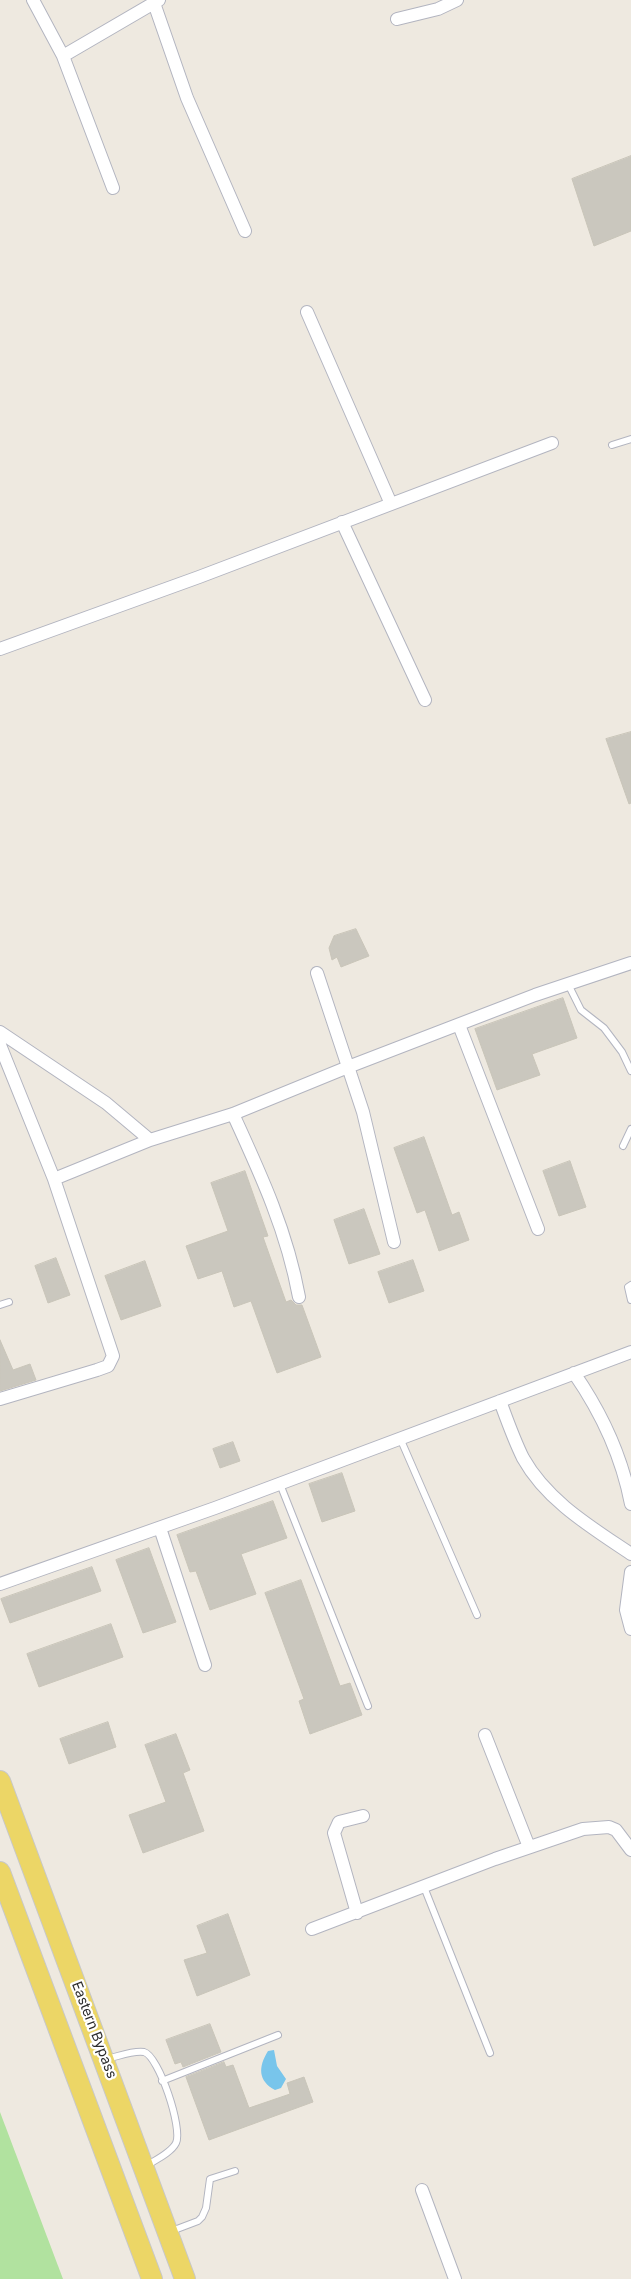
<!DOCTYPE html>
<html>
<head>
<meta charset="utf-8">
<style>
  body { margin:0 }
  canvas { display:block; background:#eee9e0 }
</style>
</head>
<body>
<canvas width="631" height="2279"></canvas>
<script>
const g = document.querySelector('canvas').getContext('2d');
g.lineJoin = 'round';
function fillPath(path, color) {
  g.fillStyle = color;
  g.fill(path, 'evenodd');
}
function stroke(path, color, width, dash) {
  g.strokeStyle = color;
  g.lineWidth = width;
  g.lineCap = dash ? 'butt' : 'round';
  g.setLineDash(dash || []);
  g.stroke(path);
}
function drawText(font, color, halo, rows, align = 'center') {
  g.font = font + ' Inter,sans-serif';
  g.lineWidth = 4.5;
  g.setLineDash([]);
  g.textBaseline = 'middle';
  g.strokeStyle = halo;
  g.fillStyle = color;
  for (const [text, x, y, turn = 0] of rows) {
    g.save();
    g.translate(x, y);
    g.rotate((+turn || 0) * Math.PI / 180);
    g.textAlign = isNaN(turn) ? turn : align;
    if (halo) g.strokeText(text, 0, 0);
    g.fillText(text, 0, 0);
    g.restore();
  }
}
fillPath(new Path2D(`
  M0,2112l63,167h-63z`), '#b1e29f');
fillPath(new Path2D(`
  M274,2050l3,16 9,13 -5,9 -6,2c-17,-9 -17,-23 -7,-39z`), '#78c5eb');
const building = new Path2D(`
  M631,156v75l-37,15 -22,-67z
  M631,732v71l-2,1 -23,-65z
  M356,929l13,27 -28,11 -4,-10 -5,3 -3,-12 5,-12z
  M563,998l14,40 -45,16 8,21 -43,15 -22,-61z
  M424,1137l28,78 7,-3 10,28 -30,11 -14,-41 -8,3 -23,-65z
  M570,1161l16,46 -27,9 -16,-45z
  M245,1171l23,65 -5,1 23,65 5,-2 5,5h6l19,52 -44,16 -26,-72 -17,6 -12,-36 -24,8 -12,-33 42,-15 -17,-48z
  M364,1209l16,45 -31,10 -15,-44z
  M56,1258l14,37 -22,8 -13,-37z
  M413,1260l11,31 -35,12 -11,-31z
  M145,1261l16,45 -40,14 -16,-44z
  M0,1340l13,30 17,-6 6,16 -36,11z
  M233,1442l7,19 -20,7 -7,-19z
  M342,1473l13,38 -33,11 -13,-38z
  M273,1501l14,37 -46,16 15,40 -46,16 -14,-39 -6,1 -13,-37z
  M149,1548l27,74 -33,11 -27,-73z
  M92,1567l9,24 -91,32 -9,-24z
  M301,1580l39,106 10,-3 12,32 -52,19 -11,-33 5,-2 -39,-106z
  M111,1624l12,33 -84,30 -12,-33z
  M108,1722l8,25 -47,17 -9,-25z
  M176,1734l14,36 -7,3 21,58 -61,22 -14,-38 37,-13 -21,-57z
  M228,1914l22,61 -53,21 -13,-36 23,-7 -10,-27z
  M210,2024l11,28 -38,15 -2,-5 -6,2 -9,-24z
  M224,2062l2,5 7,-2 16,43 41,-14 -3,-11 17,-6 9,25 -104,38 -23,-63z`);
fillPath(building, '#cac7be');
stroke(building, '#c9c5b9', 1);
const service = new Path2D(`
  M612,445l19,-6
  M568,984l13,26 23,18 18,24 9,19
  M623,1146l8,-17
  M631,1285l-3,2 3,13
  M0,1305l9,-3
  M400,1438l77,177
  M280,1484l88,222
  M424,1887l66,166
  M106,2059c11,-2 27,-9 38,-7 15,4 39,77 32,91 -5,10 -21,17 -30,23
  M162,2081l116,-46
  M169,2232l29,-11 4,-4 4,-9 4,-29 25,-8`);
const minor = new Path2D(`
  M33,0l30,56 50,132
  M154,3l33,95 58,133
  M397,19l41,-10 19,-9
  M63,56l96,-56
  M307,312l84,192
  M342,522l83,178
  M0,649l199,-72 353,-134
  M317,973l46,139 31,130
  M459,1025l79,204
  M0,1032l106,71 44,37
  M0,1045l54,134 59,177 -5,10 -11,4 -97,29
  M233,1114c28,61 54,117 66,183
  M54,1179l96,-39 83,-26 115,-47 187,-72 96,-32
  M574,1373c27,39 48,84 57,131
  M500,1401c7,19 14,39 23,57 24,43 68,69 108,96
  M160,1528l45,137
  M631,1572l-5,38 5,19
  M0,1584l215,-76 416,-156
  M485,1735l44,112
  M357,1913l-23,-80 5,-11 24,-6
  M312,1929l183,-70 88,-30 26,-2 7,3 15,20
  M422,2190l33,89`);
const primary = new Path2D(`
  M0,1781l185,498
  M0,1872l152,407`);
stroke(service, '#b3b5c0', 8);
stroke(minor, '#b3b5c0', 14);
stroke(primary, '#c8c8c8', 22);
stroke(service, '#fff', 6);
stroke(minor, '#fff', 12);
stroke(primary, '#ecd666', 20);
drawText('14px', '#2d2d2d', '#fff', [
  ["Eastern Bypass",94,2030,69]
]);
</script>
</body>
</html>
